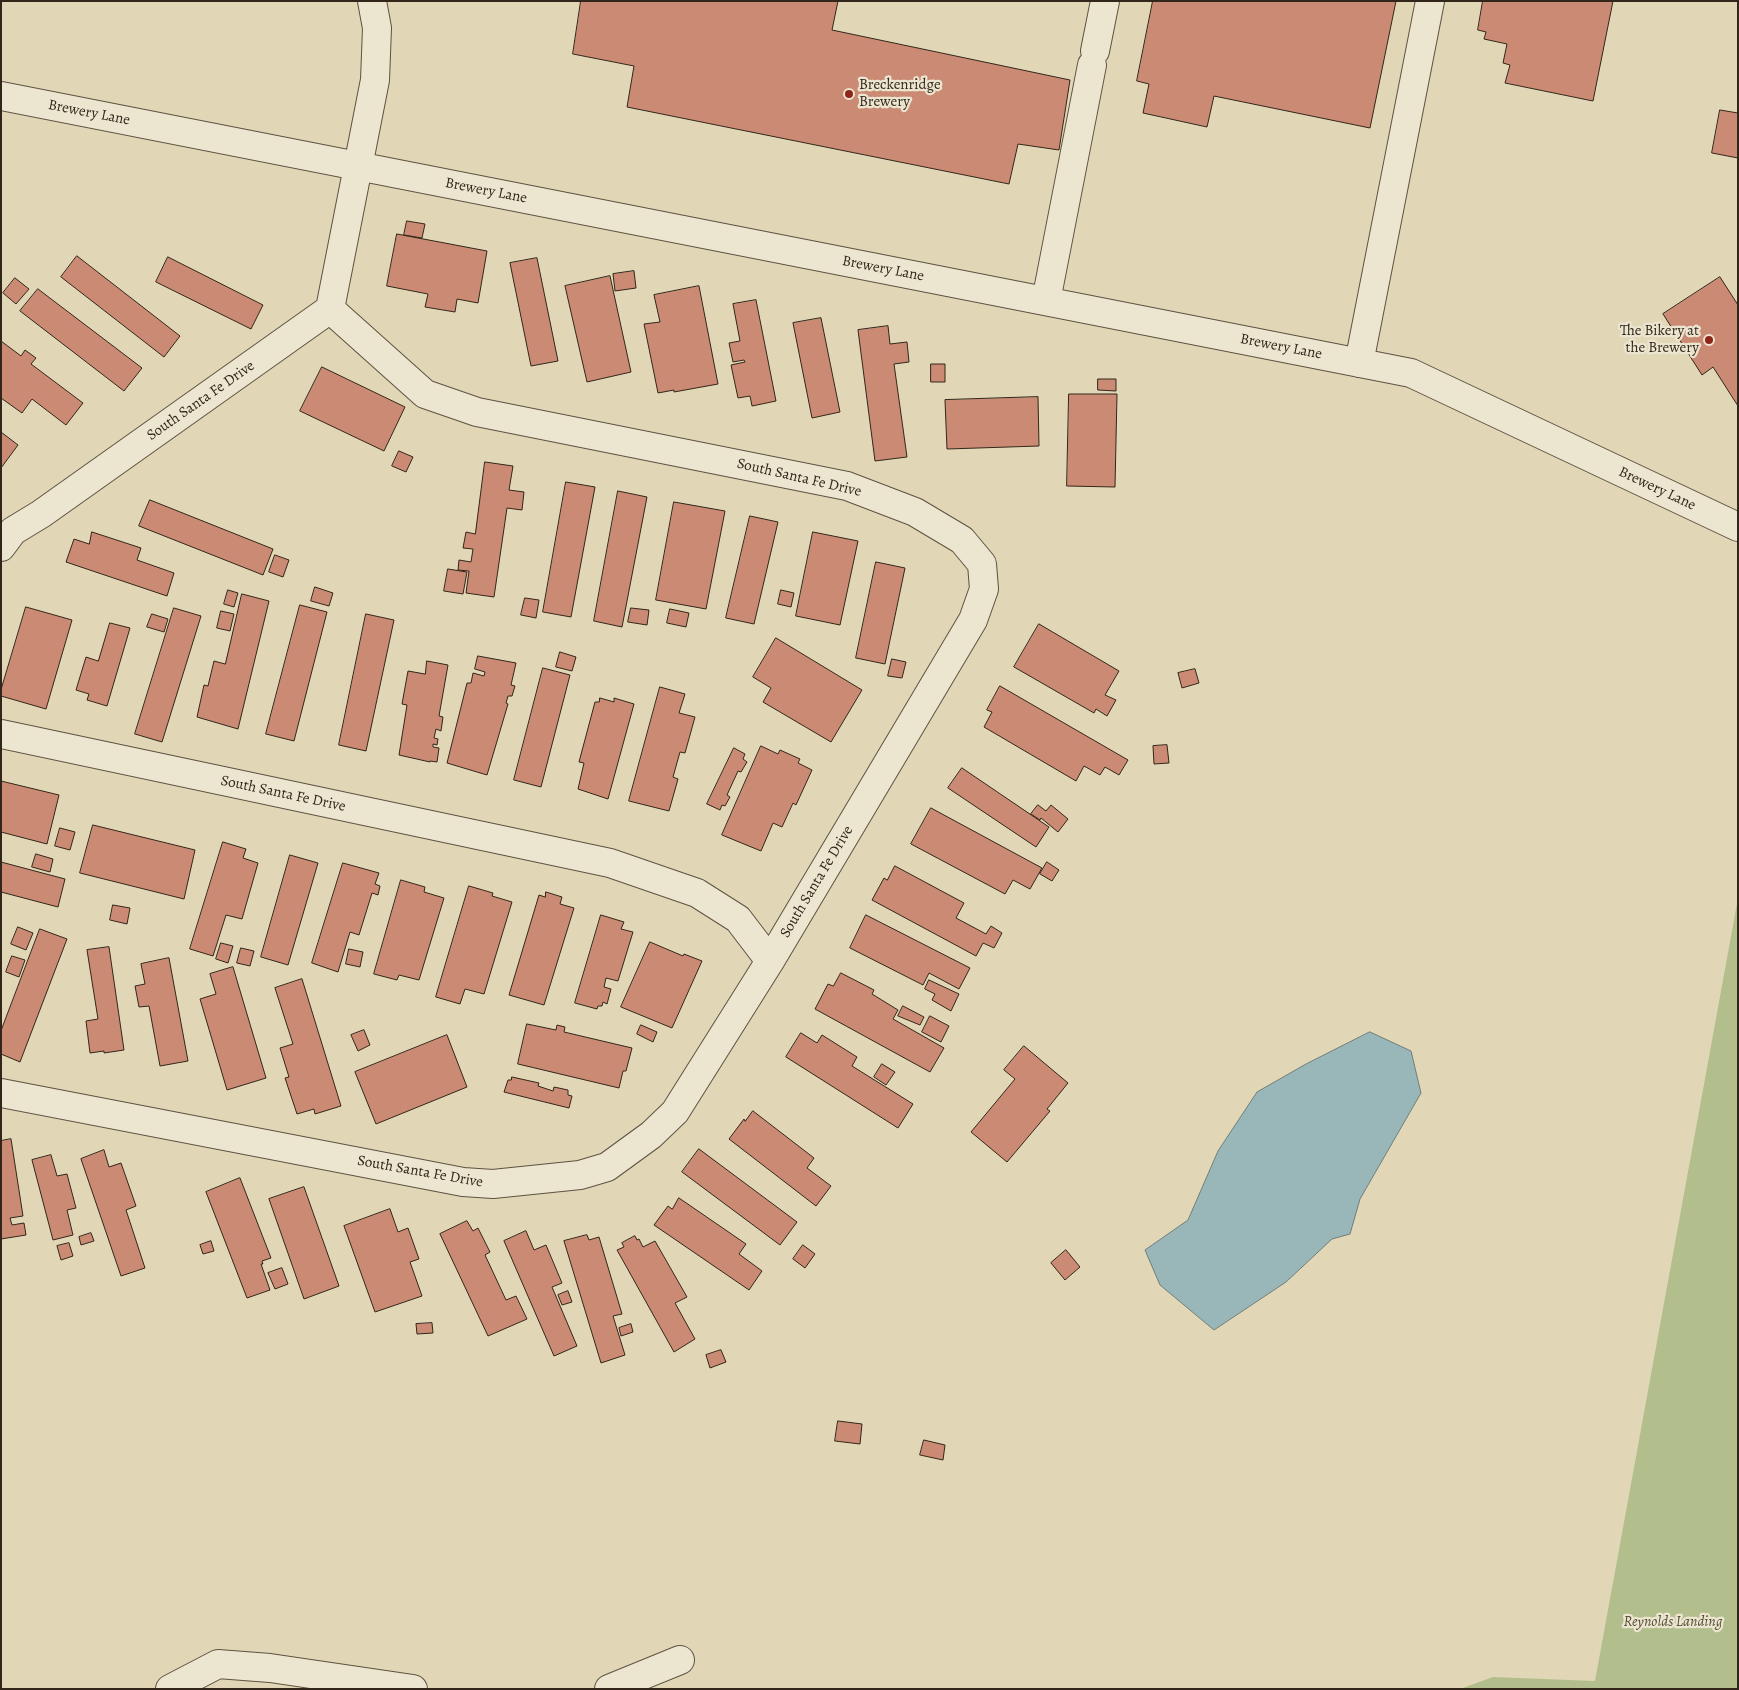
<!DOCTYPE html>
<html>
<head>
<meta charset="utf-8">
<style>
  body { margin:0 }
  #map { position:relative; width:1739px; height:1690px; overflow:hidden; background:#e1d7b6; font-family:Alegreya,serif }
  canvas { display:block }
  .frame { position:absolute; inset:0; border:2px solid #32261a; pointer-events:none }
</style>
</head>
<body>
<div id="map">
<canvas width="1739" height="1690"></canvas>
<div class="frame"></div>
</div>
<script>
const g = document.querySelector('canvas').getContext('2d');
g.lineJoin = 'round';
function fillPath(path, color) {
  g.fillStyle = color;
  g.fill(path, 'evenodd');
}
function stroke(path, color, width, dash) {
  g.strokeStyle = color;
  g.lineWidth = width;
  g.lineCap = dash ? 'butt' : 'round';
  g.setLineDash(dash || []);
  g.stroke(path);
}
function drawText(font, color, halo, rows, align = 'center') {
  g.font = font + ' Alegreya,serif';
  g.lineWidth = 4.5;
  g.setLineDash([]);
  g.textBaseline = 'middle';
  g.strokeStyle = halo;
  g.fillStyle = color;
  for (const [text, x, y, turn = 0] of rows) {
    g.save();
    g.translate(x, y);
    g.rotate((+turn || 0) * Math.PI / 180);
    g.textAlign = isNaN(turn) ? turn : align;
    if (halo) g.strokeText(text, 0, 0);
    g.fillText(text, 0, 0);
    g.restore();
  }
}
fillPath(new Path2D(`
  M1738,898v791h-278l33,-12 102,4z`), '#b3be8d');
const water = new Path2D(`
  M1370,1032l41,19 10,42 -61,106 -10,35 -18,5 -46,43 -72,48 -54,-45 -15,-35 43,-30 30,-69 39,-59 49,-28z`);
fillPath(water, '#99b7b9');
stroke(water, '#707d79', 1);
const building = new Path2D(`
  M581,1h257l-6,29 238,50 -11,70 -41,-6 -9,40 -382,-77 7,-41 -61,-12z
  M1153,1h243l-26,127 -156,-32 -7,31 -64,-14 6,-29 -12,-3z
  M1483,1h130l-20,100 -88,-18 5,-18 -7,-2 4,-19 -23,-5 2,-7 -8,-2z
  M1720,110l18,3v45l-26,-5z
  M407,221l18,3 -3,14 -18,-3z
  M397,234l90,17 -9,52 -21,-4 -2,13 -30,-5 3,-13 -41,-8z
  M77,256l103,80 -16,21 -103,-80z
  M168,257l95,48 -12,24 -95,-47z
  M537,258l21,103 -27,5 -21,-103z
  M634,271l2,17 -21,3 -2,-17z
  M610,276l21,96 -44,10 -22,-96z
  M1720,277l18,28v101l-25,-39 -11,8 -39,-61z
  M15,278l14,11 -13,15 -13,-11z
  M699,286l19,98 -44,8v-2l-16,3 -14,-69 16,-2 -6,-27z
  M38,289l104,79 -18,23 -104,-80z
  M756,300l20,101 -24,5 -2,-10 -12,2 -7,-33 14,-3 -1,-2 -11,2 -4,-19 11,-2 -7,-37z
  M821,318l19,94 -28,6 -19,-95z
  M888,326l2,18 17,-2 2,20 -15,2 13,93 -32,4 -17,-131z
  M1,341l20,15 4,-6 11,8 -5,6 52,39 -17,22 -34,-26 -10,14 -21,-15z
  M931,364h14v18h-14z
  M322,367l83,40 -21,44 -84,-40z
  M1098,379h18v12l-18,-1z
  M1069,394h48l-2,93 -48,-1z
  M1038,397l1,49 -92,3 -2,-49z
  M1,432l17,13 -17,23z
  M399,451l14,6 -7,15 -14,-6z
  M485,462l28,4 -4,24 15,2 -2,18 -15,-2 -13,89 -28,-4 3,-22 -11,-1 1,-10 12,2 2,-13 -10,-1 3,-16 9,2z
  M566,482l29,5 -24,130 -28,-5z
  M618,491l29,6 -25,130 -28,-6z
  M150,500l123,49 -10,26 -124,-49z
  M674,502l51,9 -19,98 -50,-9z
  M750,516l28,6 -24,102 -28,-6z
  M92,532l49,16 -4,12 37,13 -7,23 -101,-34 8,-23 15,5z
  M813,532l45,9 -18,84 -44,-9z
  M275,555l14,5 -6,17 -14,-5z
  M876,562l29,6 -20,96 -29,-6z
  M448,569l19,3 -4,22 -19,-3z
  M315,587l18,6 -4,13 -18,-5z
  M228,590l10,3 -4,14 -10,-3z
  M781,590l13,3 -3,14 -13,-3z
  M242,594l27,7 -31,128 -41,-12 7,-32 4,1 6,-25 11,3z
  M525,598l14,2 -3,18 -15,-3z
  M300,605l27,7 -33,129 -28,-7z
  M26,607l46,13 -26,89 -45,-13v-6z
  M174,608l27,8 -39,126 -27,-8z
  M631,608l18,2 -2,15 -19,-3z
  M670,609l19,4 -3,14 -19,-4z
  M221,611l13,3 -4,17 -13,-3z
  M152,614l16,5 -4,13 -17,-5z
  M366,614l28,6 -28,131 -27,-6z
  M110,623l20,5 -23,78 -20,-6 2,-6 -13,-4 10,-33 12,4z
  M1039,624l80,47 -14,24 11,5 -9,16 -11,-7 -2,4 -80,-46z
  M776,638l86,52 -31,52 -68,-40 8,-14 -18,-11z
  M560,652l16,5 -4,14 -16,-4z
  M478,656l38,7 -5,22 4,1 -3,10h-4l-2,7 2,1 -21,71 -40,-12 20,-80h4l2,-10 11,3 1,-4 -10,-3z
  M892,659l14,3 -4,16 -14,-2z
  M427,661l21,4 -9,51 4,1 -2,14 -5,-2 -2,9 4,1 -1,6 -4,-1v3l6,1 -2,14 -7,-1v1l-31,-7 8,-50 -5,-1 6,-33 17,3z
  M543,668l27,7 -29,112 -27,-7z
  M1195,669l4,14 -17,5 -4,-15z
  M1000,686l128,74 -9,15 -14,-8 -5,8 -16,-9 -8,15 -92,-54 8,-15 -5,-2z
  M660,687l25,7 -6,19 16,4 -10,36 -5,-1 -7,25 5,2 -9,32 -40,-10z
  M600,698l14,4v-4l20,6 -26,95 -30,-10 6,-26 -5,-1 16,-60h4z
  M1167,745l2,18 -15,1 -1,-18z
  M761,746l17,8 2,-4 20,9 -2,4 14,7 -16,35 -3,-2 -11,24 -9,-4 -12,28 -39,-16z
  M734,748l11,6 -2,5 4,3 -6,10 -3,-1 -11,24 3,2 -5,9 -3,-1 -2,5 -13,-6z
  M962,768l87,59 -13,20 -88,-59z
  M1,781l58,14 -12,49 -46,-12z
  M1038,805l8,6 5,-6 17,14 -10,13 -17,-14 -1,2 -9,-6z
  M931,808l111,60 -12,21 -17,-9 -8,14 -94,-50z
  M93,825l102,25 -11,49 -104,-26z
  M60,828l15,4 -5,18 -15,-4z
  M223,842l23,7 -3,9 15,5 -16,56 -16,-4 -13,41 -23,-7z
  M36,854l17,5 -3,13 -18,-5z
  M290,855l28,8 -30,102 -27,-8z
  M1,862l64,17 -7,28 -57,-15z
  M1047,862l12,8 -7,11 -12,-7z
  M343,863l36,10 -4,11 5,2 -2,9 -6,-2 -13,42 -9,-3 -12,40 -26,-9z
  M895,866l69,37 -8,15 30,16 5,-8 11,7 -8,15 -11,-5 -7,13 -104,-56 12,-22 3,2z
  M401,880l24,7 -1,5 20,6 -25,82 -20,-5 -2,5 -23,-6z
  M469,886l24,7 -1,3 20,6 -28,92 -19,-5 -5,15 -24,-7z
  M546,892l16,5 -2,7 14,4 -30,97 -35,-10 30,-100 6,2z
  M113,905l17,3 -3,16 -17,-4z
  M601,915l23,7 -3,7 12,3 -15,49 -12,-3 -2,9 7,2 -4,15 -4,-2 -1,4h-4l-1,3 -22,-6z
  M866,915l104,53 -11,21 -30,-16 -6,12 -73,-37z
  M18,927l15,6 -7,17 -15,-6z
  M40,929l27,10 -47,123 -19,-8v-23z
  M650,942l33,14 1,-2 18,7 -30,67 -51,-21z
  M221,943l12,3 -5,17 -12,-4z
  M109,947l15,103 -20,3v-2l-14,2 -4,-32 12,-2 -11,-69z
  M241,948l13,3 -4,15 -13,-3z
  M349,949l14,3 -3,15 -14,-3z
  M12,956l13,4 -6,17 -13,-5z
  M169,958l19,103 -28,5 -11,-60 -10,1 -4,-21 10,-2 -4,-20z
  M233,967l33,111 -39,12 -27,-91 16,-5 -6,-20z
  M841,973l33,17 -2,4 26,16 -5,9 51,29 -14,24 -115,-63 13,-25 5,2z
  M302,979l39,127 -26,8 -1,-5 -17,5 -12,-36 4,-1 -9,-29 13,-4 -18,-56z
  M929,980l30,14 -8,17 -19,-11 3,-6 -10,-5z
  M903,1006l21,11 -4,8 -22,-9z
  M930,1016l19,10 -8,16 -19,-10z
  M527,1024l29,6 1,-5 8,2 -1,5 68,16 -6,23h-3l-4,17 -101,-24z
  M641,1025l16,7 -4,10 -16,-8z
  M364,1030l6,15 -12,6 -7,-16z
  M801,1033l16,10 5,-8 35,22 -5,9 61,38 -15,24 -112,-71z
  M447,1035l20,52 -91,37 -21,-52z
  M1024,1046l44,37 -21,26 3,2 -43,51 -36,-30 44,-53 -11,-9z
  M882,1064l13,8 -9,13 -12,-8z
  M512,1077l27,6 -1,3 15,5 1,-4 14,3v5l4,1 -3,12 -65,-16 4,-12h3z
  M753,1111l61,47 -7,10 24,18 -15,20 -87,-67 15,-20 1,2z
  M11,1139l12,77 -13,2 2,7 12,-2 2,12 -25,4v-98z
  M699,1149l98,73 -17,23 -98,-73z
  M104,1150l5,17 12,-4 15,43 -10,4 19,58 -24,8 -40,-117z
  M51,1155l6,21 10,-2 9,34 -9,2 6,25 -20,5 -21,-80z
  M240,1178l31,80 -9,3 1,3h-2l9,26 -23,8 -41,-106z
  M304,1187l35,99 -35,13 -35,-100z
  M679,1198l67,46 -7,10 23,17 -13,19 -95,-65 14,-19 4,3z
  M390,1209l8,23 10,-4 11,31 -9,3 12,34 -47,16 -31,-86z
  M467,1221l6,10 5,-3 12,24 -5,3 21,45 10,-4 11,23 -39,17 -48,-102z
  M526,1231l8,19 12,-5 16,38 -10,4 25,59 -23,10 -50,-115z
  M91,1233l3,8 -13,4 -2,-8z
  M587,1235l2,5 10,-3 23,77 -9,2 12,39 -24,8 -37,-122z
  M635,1236l2,4 2,-1 4,8 12,-6 32,56 -12,6 20,36 -21,13 -57,-102 7,-3 -2,-4z
  M211,1241l3,10 -11,3 -3,-9z
  M69,1243l4,13 -12,4 -4,-14z
  M803,1245l12,9 -10,14 -12,-9z
  M1066,1250l14,17 -15,13 -14,-17z
  M282,1268l6,16 -13,5 -7,-16z
  M568,1291l4,11 -10,3 -4,-10z
  M432,1323l1,10 -16,1 -1,-10z
  M631,1324l2,8 -12,4 -2,-8z
  M721,1350l5,12 -16,6 -4,-13z
  M838,1421l24,3 -2,20 -25,-3z
  M924,1440l21,5 -2,15 -23,-5z`);
fillPath(building, '#cb8a73');
stroke(building, '#32261a', 1);
const minor = new Path2D(`
  M1095,51l10,-50
  M1,96l1410,277 327,154
  M1046,301l46,-236
  M1359,363l71,-362
  M1,547l12,-16 28,-17 289,-205 45,-229 2,-52 -5,-27
  M1,734l609,129 87,30 41,26 32,42
  M1,1093l462,89 30,2 87,-9 27,-8 44,-32 24,-23 95,-151 203,-341 11,-31 -2,-25 -20,-24 -47,-28 -68,-26 -370,-74 -52,-18 -95,-85
  M170,1689l48,-25 52,4 143,21
  M609,1689l71,-29`);
stroke(minor, '#5e5241', 30);
stroke(minor, '#ece5d0', 28);
for (const [x, y, r, color] of [
  [849,94,5,"#8f2418"],
  [1709,340,5,"#8f2418"]
]) {
  const dot = new Path2D();
  dot.arc(x, y, r, 0, 2 * Math.PI);
  g.fillStyle = color;
  g.fill(dot);
  stroke(dot, '#ece5d0', 2);
}
drawText('15px', '#32261a', '#ece5d0', [
  ["Breckenridge",859,85],
  ["Brewery",859,102],
  ["The Bikery at",1699,331,"right"],
  ["the Brewery",1699,348,"right"]
], 'left');
drawText('15px', '#32261a', '#ece5d0', [
  ["Brewery Lane",89,113,11],
  ["Brewery Lane",486,191,11],
  ["Brewery Lane",883,269,11],
  ["Brewery Lane",1281,347,11],
  ["South Santa Fe Drive",201,401,-35],
  ["South Santa Fe Drive",799,478,13],
  ["Brewery Lane",1657,489,25],
  ["South Santa Fe Drive",283,794,12],
  ["South Santa Fe Drive",817,882,-59],
  ["South Santa Fe Drive",420,1172,10]
]);
drawText('italic 15px', '#524c37', '#ece5d0', [
  ["Reynolds Landing",1673,1622]
]);
</script>
</body>
</html>
